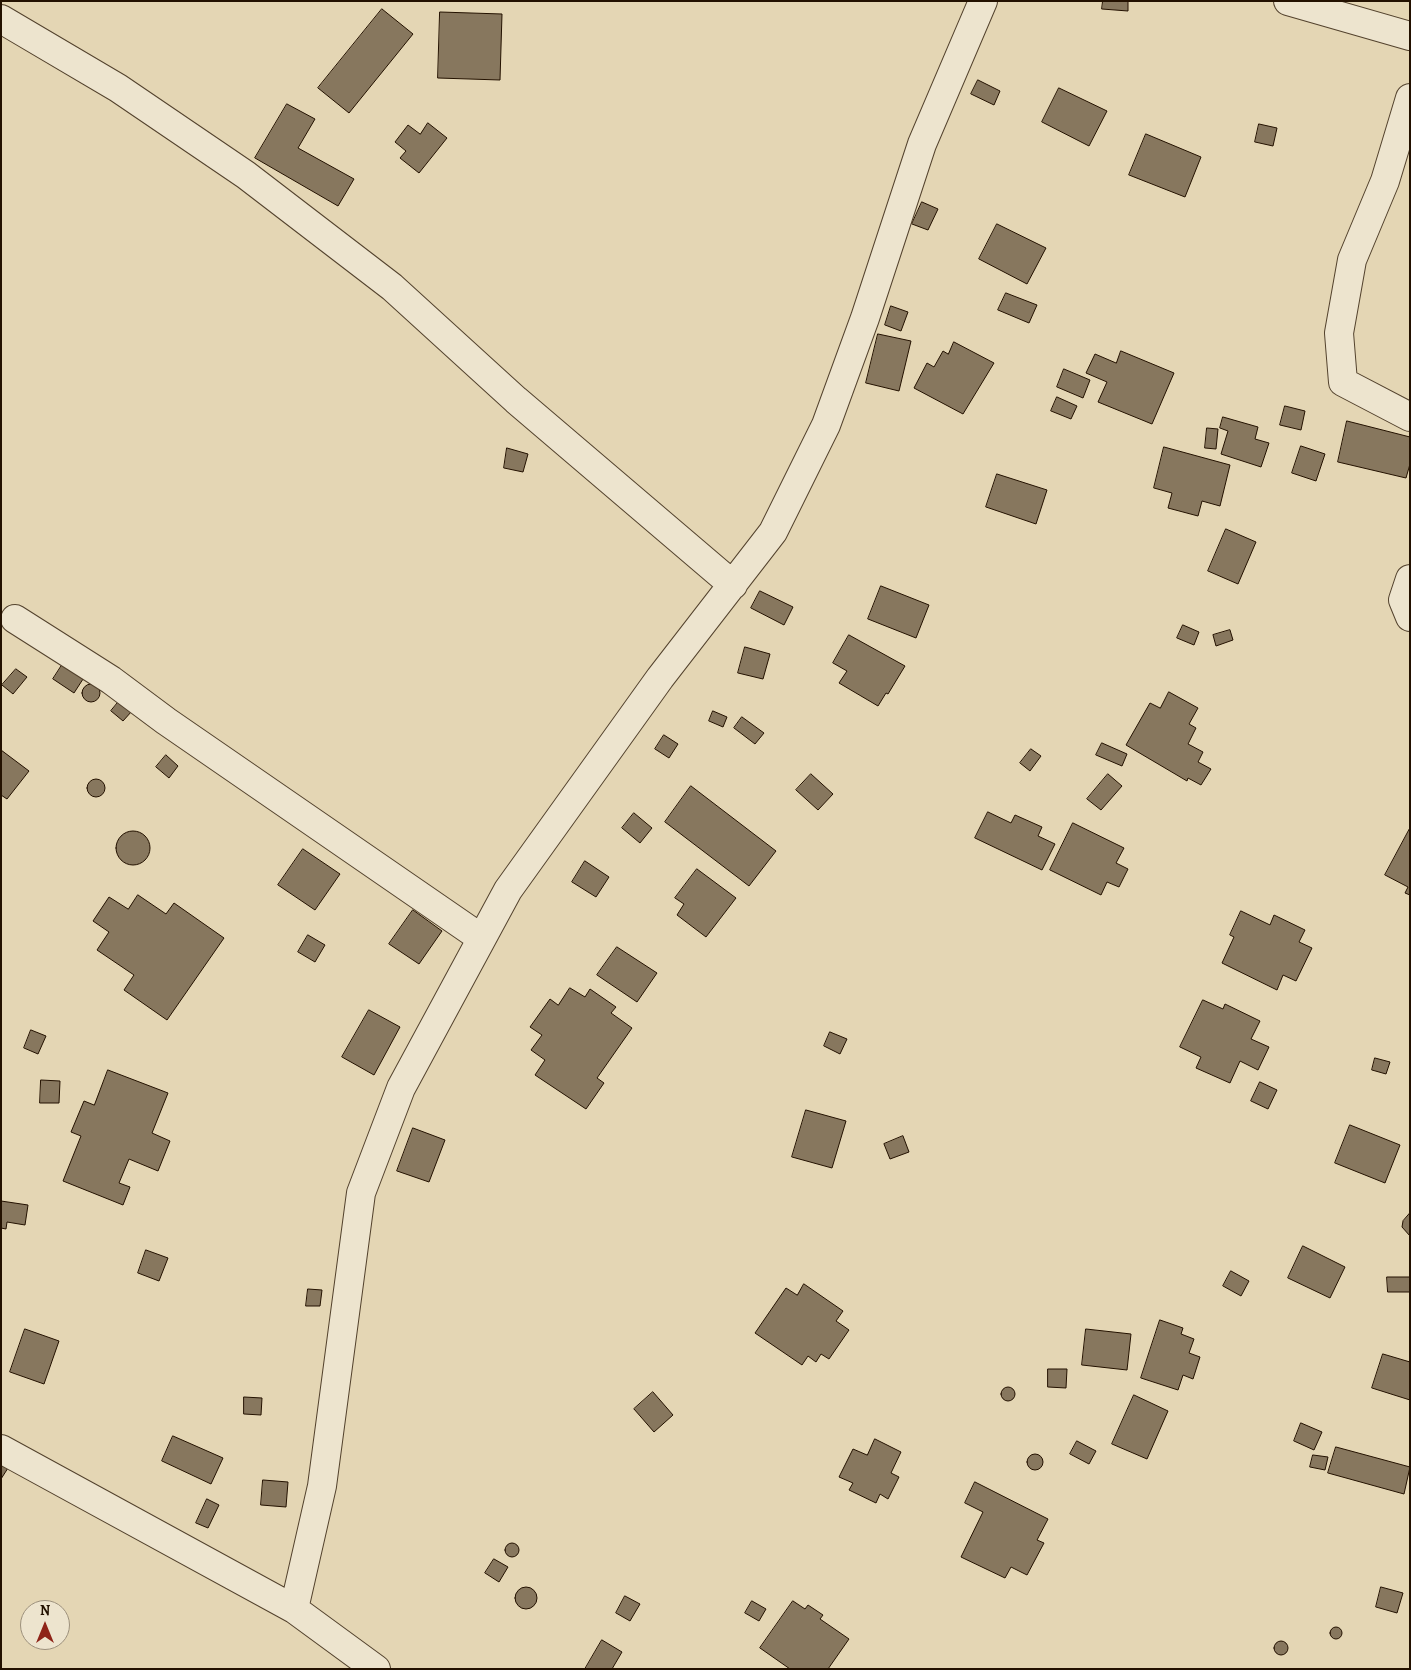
<!DOCTYPE html>
<html>
<head>
<meta charset="utf-8">
<style>
  body { margin:0 }
  #map { position:relative; width:1411px; height:1670px; overflow:hidden; background:#e4d6b4; font-family:Alegreya,serif }
  canvas { display:block }
  .frame { position:absolute; inset:0; border:2px solid #231100; pointer-events:none }
  .north { position:absolute; left:20px; top:1600px; width:50px; height:50px; box-sizing:border-box; background:#ede4ce; border:1px solid #9c907c; border-radius:50%; rotate:0deg; font-size:14px; font-weight:700; line-height:20px; text-align:center; color:#231100 }
  .north::after { content:''; display:block; margin:auto; width:18px; height:22px; background:#8f2418; clip-path:polygon(50% 0,100% 100%,50% 72%,0 100%) }
</style>
</head>
<body>
<div id="map">
<canvas width="1411" height="1670"></canvas>
<div class="frame"></div>
<div class="north">N</div>
</div>
<script>
const g = document.querySelector('canvas').getContext('2d');
g.lineJoin = 'round';
function fillPath(path, color) {
  g.fillStyle = color;
  g.fill(path, 'evenodd');
}
function stroke(path, color, width, dash) {
  g.strokeStyle = color;
  g.lineWidth = width;
  g.lineCap = dash ? 'butt' : 'round';
  g.setLineDash(dash || []);
  g.stroke(path);
}
const building = new Path2D(`
  M1103,1h25v10l-26,-2z
  M382,9l31,25 -64,79 -31,-25z
  M440,12l62,2 -2,66 -62,-2z
  M978,80l22,11 -6,14 -23,-11z
  M1059,88l48,23 -18,35 -47,-24z
  M287,104l28,15 -17,29 56,31 -16,27 -83,-48z
  M428,123l19,15 -28,35 -19,-15 6,-7 -11,-9 13,-17 12,9z
  M1259,124l18,4 -4,18 -18,-4z
  M1146,134l55,23 -16,40 -56,-22z
  M922,202l16,7 -10,21 -16,-6z
  M997,224l49,24 -19,36 -48,-25z
  M1006,293l31,12 -8,18 -31,-13z
  M891,306l17,6 -7,19 -16,-6z
  M878,334l33,7 -12,50 -33,-8z
  M954,342l40,21 -31,51 -49,-26 13,-25 7,4 9,-16 5,3z
  M1121,351l53,22 -22,51 -54,-22 9,-20 -21,-9 9,-19 21,9z
  M1064,369l26,11 -7,18 -26,-11z
  M1057,397l20,9 -6,13 -20,-8z
  M1285,406l20,5 -4,19 -21,-5z
  M1223,417l35,10 -3,12 14,4 -8,24 -40,-13 7,-23 -8,-3z
  M1347,421l63,16v27l-4,14 -68,-16z
  M1207,428l11,1 -2,20 -11,-1z
  M1301,446l24,8 -9,27 -24,-8z
  M1164,447l66,18 -10,41 -18,-5 -4,15 -30,-8 4,-15 -18,-5z
  M507,448l21,6 -5,18 -19,-4z
  M997,474l50,16 -11,34 -50,-17z
  M1226,529l30,13 -18,42 -30,-13z
  M881,586l48,19 -13,33 -48,-19z
  M760,591l33,16 -9,18 -33,-17z
  M1183,625l16,7 -5,13 -17,-7z
  M1230,630l3,10 -17,6 -3,-11z
  M849,635l56,31 -17,28 -2,-1 -8,13 -39,-23 8,-12 -14,-8z
  M745,647l25,7 -7,25 -25,-6z
  M64,662l21,14 -11,17 -21,-14z
  M16,669l11,8 -14,17 -11,-9z
  M82 693a9 9 0 1 1 18 0a9 9 0 1 1-18 0Z
  M1169,692l29,16 -9,16 7,4 -8,16 15,8 -5,10 13,7 -10,16 -13,-7 -1,3 -61,-36 24,-42 10,5z
  M120,700l12,11 -9,10 -12,-10z
  M713,711l14,6 -4,10 -14,-6z
  M742,717l22,16 -9,11 -21,-16z
  M664,735l14,9 -9,14 -14,-9z
  M1102,743l25,11 -5,12 -26,-11z
  M1031,749l10,7 -11,15 -10,-8z
  M1,750l28,21 -22,28 -6,-4z
  M166,755l12,11 -9,12 -13,-11z
  M811,774l22,20 -15,16 -22,-20z
  M1108,774l14,12 -21,24 -14,-11z
  M87 788a9 9 0 1 1 18 0a9 9 0 1 1-18 0Z
  M691,786l85,65 -27,35 -84,-64z
  M988,812l23,11 4,-8 27,12 -4,9 17,8 -13,26 -67,-32z
  M634,813l18,15 -12,15 -18,-15z
  M1073,823l51,25 -8,15 12,6 -9,18 -12,-5 -6,13 -51,-25z
  M1410,828v67l-5,-2 3,-6 -23,-12z
  M116 848a17 17 0 1 1 34 0a17 17 0 1 1-34 0Z
  M303,849l37,25 -25,36 -37,-25z
  M585,861l24,16 -13,20 -24,-15z
  M697,869l39,29 -30,39 -29,-22 7,-11 -9,-6z
  M138,895l28,19 8,-11 50,35 -57,82 -43,-30 10,-15 -37,-25 12,-18 -16,-11 16,-24 19,12z
  M413,910l29,21 -23,33 -30,-20z
  M1241,911l29,14 4,-10 31,15 -6,12 13,6 -16,33 -13,-6 -6,15 -55,-27 12,-26 -4,-2z
  M308,935l17,10 -10,17 -17,-10z
  M617,947l40,26 -20,29 -40,-27z
  M570,988l15,9 5,-8 26,18 -5,6 21,15 -35,50 7,5 -18,26 -51,-34 10,-15 -14,-10 11,-15 -12,-8 20,-28 8,6z
  M1203,1000l20,9 2,-5 35,17 -9,18 18,8 -11,23 -18,-9 -10,22 -34,-15 5,-11 -21,-10z
  M369,1010l31,17 -26,48 -32,-18z
  M31,1030l15,6 -8,18 -14,-6z
  M830,1032l17,7 -7,15 -16,-8z
  M1375,1058l15,4 -4,12 -14,-4z
  M108,1070l60,23 -16,40 18,8 -12,30 -29,-12 -10,24 11,4 -7,18 -60,-24 18,-45 -10,-4 13,-31 10,4z
  M41,1080l19,1 -1,22h-19z
  M1260,1082l17,8 -9,19 -17,-8z
  M806,1110l40,11 -14,47 -40,-11z
  M1350,1125l50,20 -15,38 -50,-20z
  M413,1128l32,12 -16,42 -32,-11z
  M903,1136l6,16 -19,7 -6,-15z
  M1,1201l27,4 -3,20 -18,-3 -1,7 -5,-1z
  M1410,1213v23l-8,-9 1,-6z
  M1303,1246l42,21 -15,31 -42,-20z
  M146,1250l22,8 -9,23 -21,-8z
  M1231,1271l18,10 -8,15 -18,-10z
  M1387,1277h23v15h-22z
  M804,1284l39,27 -7,10 13,9 -20,29 -8,-5 -5,8 -8,-6 -6,9 -47,-32 31,-45 11,7z
  M308,1289l14,1 -2,16h-14z
  M1160,1320l23,8 -2,6 13,5 -5,14 11,4 -7,22 -10,-4 -5,15 -37,-12z
  M25,1329l34,12 -15,43 -34,-12z
  M1086,1329l45,5 -4,36 -45,-5z
  M1383,1354l27,8v38l-38,-12z
  M1048,1369h19l-1,19 -18,-1z
  M1001 1394a7 7 0 1 1 14 0a7 7 0 1 1-14 0Z
  M653,1392l20,23 -19,17 -20,-23z
  M1134,1395l34,16 -21,48 -35,-15z
  M244,1397l18,1 -1,17 -17,-1z
  M1301,1423l21,9 -8,18 -20,-9z
  M173,1436l50,22 -12,26 -49,-23z
  M875,1439l26,13 -10,21 8,4 -11,22 -8,-5 -4,9 -27,-13 4,-7 -14,-6 14,-28 14,6z
  M1077,1441l19,10 -7,13 -19,-10z
  M1336,1447l74,20 -6,27 -76,-21z
  M1027 1462a8 8 0 1 1 16 0a8 8 0 1 1-16 0Z
  M1313,1455l15,2 -3,13 -15,-3z
  M1,1465l7,3 -7,11z
  M263,1480l25,2 -2,25 -25,-2z
  M975,1482l73,37 -11,21 7,3 -17,32 -16,-8 -6,11 -44,-21 22,-45 -18,-9z
  M207,1499l12,6 -11,23 -12,-5z
  M505 1550a7 7 0 1 1 14 0a7 7 0 1 1-14 0Z
  M494,1559l14,8 -9,15 -14,-9z
  M515 1598a11 11 0 1 1 22 0a11 11 0 1 1-22 0Z
  M1381,1587l22,6 -6,20 -21,-6z
  M625,1596l15,8 -10,17 -14,-8z
  M752,1601l14,8 -7,12 -14,-8z
  M793,1601l12,8 3,-4 15,10 -3,4 29,20 -21,30h-38l-30,-21z
  M1330 1633a6 6 0 1 1 12 0a6 6 0 1 1-12 0Z
  M602,1640l20,12 -10,17h-27z
  M1274 1648a7 7 0 1 1 14 0a7 7 0 1 1-14 0Z`);
fillPath(building, '#87775e');
stroke(building, '#231100', 1);
const minor = new Path2D(`
  M1288,1l122,35
  M1,19l117,69 128,87 146,112 124,113 217,185
  M1410,98l-25,83 -33,79 -13,73 4,49 67,35
  M1410,579l-7,21 7,17
  M15,619l96,61 55,41 315,217
  M1,1449l293,160 82,60
  M294,1609l28,-123 39,-293 40,-105 107,-198 152,-212 113,-146 53,-107 39,-107 57,-174 61,-143`);
stroke(minor, '#53422d', 30);
stroke(minor, '#ede4ce', 28);
</script>
</body>
</html>
